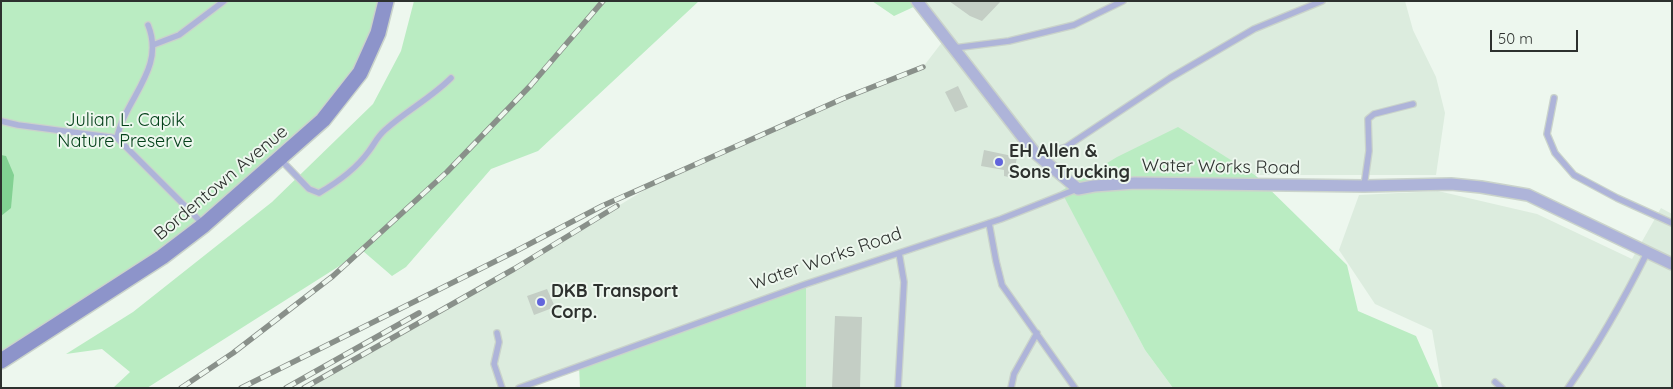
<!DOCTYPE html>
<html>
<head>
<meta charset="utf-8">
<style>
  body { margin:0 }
  #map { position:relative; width:1673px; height:389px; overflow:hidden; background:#edf7ee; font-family:Quicksand,sans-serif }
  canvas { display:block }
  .frame { position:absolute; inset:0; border:2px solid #2d312e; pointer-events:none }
  .scale { position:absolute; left:1490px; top:30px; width:88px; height:22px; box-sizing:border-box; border:2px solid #2d312e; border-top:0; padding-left:6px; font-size:15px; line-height:18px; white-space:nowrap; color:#2d312e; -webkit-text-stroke:4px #edf7ee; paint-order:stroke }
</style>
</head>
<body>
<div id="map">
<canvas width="1673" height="389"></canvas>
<div class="frame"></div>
<div class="scale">50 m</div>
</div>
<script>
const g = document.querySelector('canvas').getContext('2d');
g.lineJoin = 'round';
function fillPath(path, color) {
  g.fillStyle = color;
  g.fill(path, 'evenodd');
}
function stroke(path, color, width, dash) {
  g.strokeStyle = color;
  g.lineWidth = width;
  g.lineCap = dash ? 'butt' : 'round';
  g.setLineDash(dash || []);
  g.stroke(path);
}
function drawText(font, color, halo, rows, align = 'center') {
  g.font = font + ' Quicksand,sans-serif';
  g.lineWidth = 4;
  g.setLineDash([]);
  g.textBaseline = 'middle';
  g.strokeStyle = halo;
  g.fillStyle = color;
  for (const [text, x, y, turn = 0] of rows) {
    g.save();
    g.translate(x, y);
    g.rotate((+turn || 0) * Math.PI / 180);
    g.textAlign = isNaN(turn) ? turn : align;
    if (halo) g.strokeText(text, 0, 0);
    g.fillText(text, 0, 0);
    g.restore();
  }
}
fillPath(new Path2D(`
  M918,1h487l8,29 23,47 9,36 -9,62h-181l-31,-19 -162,35 83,159 28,38h-367v-104l-289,104h-213l210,-119 147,-89 181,-81 81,-32 20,-26z
  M1438,191l99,23 95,45 29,-51 11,6v174h-230l-10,-58 -57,-26 -36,-54 20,-55z`), '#dcecde');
fillPath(new Path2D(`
  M1,1h385l-26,72 -156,152 -203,136z
  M414,1h285l-161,150 -47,18 -85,98 -14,9 -29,-25 -216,137h-34l17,-16 -28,-23 -36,5 67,-42 139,-110 101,-98 28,-53z
  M872,1h46l2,3 -26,12z
  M1178,127l77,48 92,90 11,46 58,25 23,52h-266l-28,-38 -84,-159 56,-34z
  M806,284v104h-226l-1,-23z`), '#baecc2');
fillPath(new Path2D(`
  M1,155l5,1 8,19 -3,33 -10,8z`), '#82d192');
fillPath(new Path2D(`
  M949,1h52l-19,20 -12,-5z
  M958,86l10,21 -13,5 -10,-20z
  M984,150l33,7 -4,21 -9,-2v-6l-23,-4z
  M547,289l8,18 -21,8 -7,-19z
  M835,316l27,1 -2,71h-28z`), '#c4cec5');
const lane = new Path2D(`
  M148,25c18,44 -23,73 -31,113l86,86
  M153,45l26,-10 45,-34
  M954,48l55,-7 65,-16 49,-24
  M1554,98l-7,36 8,19 19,22 43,23 55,25
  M1,121l17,4 99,13
  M1035,153l18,-2 13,-4 104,-69 84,-49 68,-28
  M281,160l28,29 10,4c19,-11 37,-24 50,-42 6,-8 8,-14 16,-21 21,-19 46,-32 66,-52
  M1364,186l5,-35 -1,-32 6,-5 39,-10
  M989,223l7,38 6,24 73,103
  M497,333l2,9 -5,22 8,24
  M1495,382l7,6
  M519,388l287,-104 195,-65 76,-30
  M898,388l6,-106 -5,-29
  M1011,388l3,-14 23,-41
  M1568,388c30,-43 56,-89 79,-135`);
const street = new Path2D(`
  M917,1l118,152 43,36 16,-3 41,-3 229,3 87,-2 30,3 47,8 144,69`);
const secondary = new Path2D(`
  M1,361l161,-104 42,-32 119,-105 37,-47 18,-40 8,-32`);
stroke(lane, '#cad3cb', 8);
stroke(street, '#cad3cb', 14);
stroke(secondary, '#cad3cb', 18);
stroke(lane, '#aeb4d9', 5.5);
stroke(street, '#aeb4d9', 11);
stroke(secondary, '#8d94ca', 15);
const rail = new Path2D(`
  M181,388l52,-35 100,-77 114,-104 84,-87 72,-84
  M241,388l275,-137 86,-45 240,-107 81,-32
  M286,388l133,-75
  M304,388l210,-119 103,-63`);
stroke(rail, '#89908a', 5.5);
stroke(rail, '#edf7ee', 4, [11]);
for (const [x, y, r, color] of [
  [999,162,5,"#6264dc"],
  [541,302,5,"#6264dc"]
]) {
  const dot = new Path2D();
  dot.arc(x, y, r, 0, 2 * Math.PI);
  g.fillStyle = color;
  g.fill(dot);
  stroke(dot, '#edf7ee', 2);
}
drawText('18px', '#04411a', '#edf7ee', [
  ["Julian L. Capik",125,121],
  ["Nature Preserve",125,142]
]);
drawText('bold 18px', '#2d312e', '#edf7ee', [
  ["EH Allen &",1009,152],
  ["Sons Trucking",1009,173],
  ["DKB Transport",551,292],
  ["Corp.",551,313]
], 'left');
drawText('18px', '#2d312e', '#edf7ee', [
  ["Water Works Road",1221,167,1],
  ["Bordentown Avenue",221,183,-40],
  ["Water Works Road",826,259,-19]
]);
</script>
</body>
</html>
